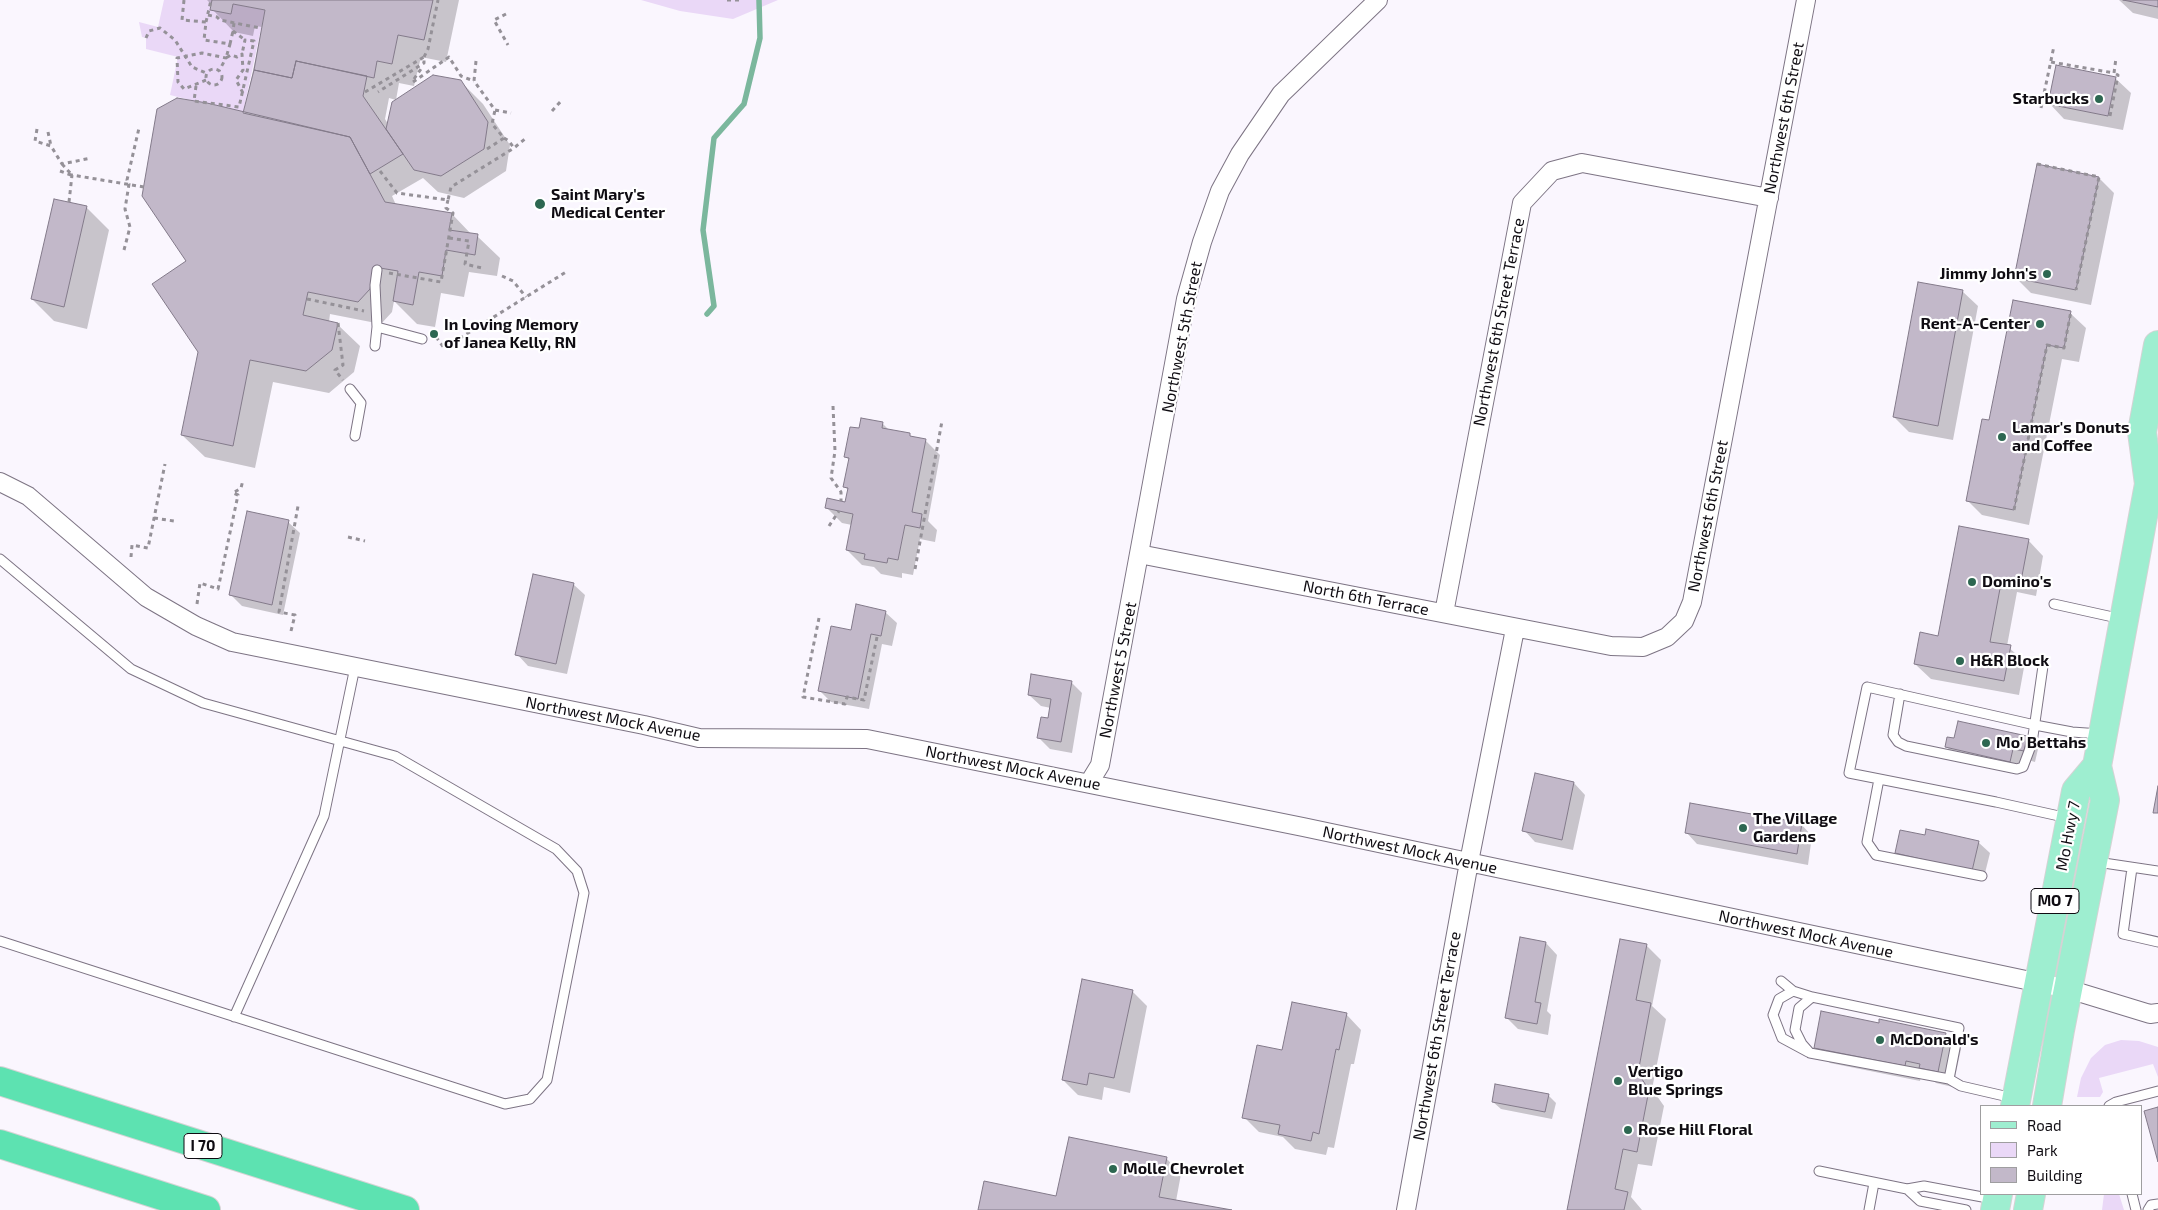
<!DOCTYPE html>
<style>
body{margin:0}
#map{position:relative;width:2158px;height:1210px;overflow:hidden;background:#faf6fe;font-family:"Exo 2",sans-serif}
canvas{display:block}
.legend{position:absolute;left:1980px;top:1105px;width:162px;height:90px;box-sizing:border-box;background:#fff;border:1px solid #9f9ea0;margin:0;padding:6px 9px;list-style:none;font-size:15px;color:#0f0c12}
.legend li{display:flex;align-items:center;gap:10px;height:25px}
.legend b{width:25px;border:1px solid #9f9ea0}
</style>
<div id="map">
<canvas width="2158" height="1210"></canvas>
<ul class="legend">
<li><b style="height:6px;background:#9eeed0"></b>Road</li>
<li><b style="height:14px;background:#ead8f7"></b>Park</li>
<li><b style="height:14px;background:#c2b8c9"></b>Building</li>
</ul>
</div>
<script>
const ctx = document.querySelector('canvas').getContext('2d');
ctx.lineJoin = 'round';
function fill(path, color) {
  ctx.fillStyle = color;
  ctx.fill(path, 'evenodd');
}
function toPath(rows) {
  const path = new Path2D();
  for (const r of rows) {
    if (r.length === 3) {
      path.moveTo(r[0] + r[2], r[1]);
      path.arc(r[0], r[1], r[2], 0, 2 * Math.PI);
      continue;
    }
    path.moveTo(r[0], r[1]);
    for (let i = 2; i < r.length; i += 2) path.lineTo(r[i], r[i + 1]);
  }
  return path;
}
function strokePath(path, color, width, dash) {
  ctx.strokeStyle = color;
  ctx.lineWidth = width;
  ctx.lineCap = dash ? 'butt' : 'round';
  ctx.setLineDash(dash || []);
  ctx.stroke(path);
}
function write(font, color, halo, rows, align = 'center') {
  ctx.font = font + ' "Exo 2",sans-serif';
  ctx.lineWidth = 4.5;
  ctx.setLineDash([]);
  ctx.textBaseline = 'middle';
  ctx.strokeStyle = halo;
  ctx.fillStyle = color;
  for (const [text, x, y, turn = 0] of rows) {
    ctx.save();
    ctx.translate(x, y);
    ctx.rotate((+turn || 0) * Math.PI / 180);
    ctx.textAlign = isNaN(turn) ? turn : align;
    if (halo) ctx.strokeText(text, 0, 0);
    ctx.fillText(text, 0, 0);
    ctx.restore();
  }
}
const green = toPath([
 [164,0,212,0,231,14,233,4,265,10,243,113,170,95,178,57,146,49,146,38,142,37,139,22,158,27],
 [641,0,778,0,733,19,680,11],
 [2121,1040,2139,1041,2158,1047,2158,1077,2153,1064,2099,1078,2103,1092,2100,1097,2077,1097,2081,1078,2091,1058,2105,1045],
 [2104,1194,2119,1194,2124,1210,2102,1210]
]);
const shadow = toPath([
 [207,0,459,0,446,62,421,57,414,86,399,83,396,100,389,98,385,119,388,124,460,81,483,104,510,145,506,171,464,198,438,192,423,178,392,196,396,205,452,214,472,235,477,236,500,258,497,276,469,272,464,297,441,293,435,327,417,324,394,301,392,312,381,324,330,314,329,322,337,324,360,346,354,372,329,393,273,382,255,468,205,457,182,435,199,351,188,261,244,114,262,27,255,26,253,36,234,32,212,9,212,5],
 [2119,0,2158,0,2158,19,2133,13],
 [2115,78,2131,93,2123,130,2064,119,2049,103],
 [2099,178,2114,193,2091,305,2031,293,2015,277],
 [86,207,109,230,87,329,54,321,32,299],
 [1962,291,1978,306,1953,440,1909,432,1894,417],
 [2070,313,2086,328,2079,362,2062,359,2029,525,1982,515,1967,500,1990,422],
 [882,423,889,430,925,440,940,455,928,521,937,530,935,542,920,539,913,575,902,573,902,578,881,574,874,567,862,565,847,550,852,525,842,523,827,508,846,503,849,491,845,487,850,461,846,457,860,430],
 [288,522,300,533,283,615,242,606,231,595],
 [2028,540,2043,556,2036,596,2017,592,2007,646,2025,662,2019,695,1931,679,1915,664],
 [573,584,585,595,567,674,528,666,517,654],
 [885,612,897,623,892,646,882,644,869,709,831,702,819,690],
 [1071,682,1082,693,1072,753,1050,749,1038,737,1049,720,1051,708,1041,706,1029,695],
 [2026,738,2038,749,2035,762,2024,759,2021,773,1957,758,1946,746],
 [1536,775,1574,783,1585,795,1573,850,1535,842,1524,830],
 [1801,824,1812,836,1808,865,1697,844,1686,832],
 [1926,837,1978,842,1990,853,1983,881,1908,864,1896,853],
 [1546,943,1557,955,1547,1011,1551,1015,1548,1035,1518,1029,1507,1018],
 [1646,945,1661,960,1652,1006,1666,1019,1652,1089,1664,1106,1652,1166,1638,1164,1631,1197,1642,1210,1569,1210],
 [1132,991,1147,1006,1130,1093,1104,1087,1102,1100,1078,1095,1063,1080],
 [1346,1014,1361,1030,1354,1064,1351,1064,1334,1148,1328,1147,1326,1155,1295,1149,1283,1137,1259,1132,1244,1117,1283,1052],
 [1880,1024,1945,1034,1961,1049,1953,1087,1936,1083,1930,1077,1921,1076,1920,1081,1830,1063,1815,1048],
 [1548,1095,1556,1103,1552,1119,1501,1109,1493,1102],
 [1166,1158,1181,1174,1176,1201,1222,1210,980,1210,1057,1198]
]);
const stream = toPath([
 [707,314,714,306,703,230,714,138,744,104,760,38,759,0]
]);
const building = toPath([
 [212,0,433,0,424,40,398,35,392,64,377,61,374,78,296,61,292,78,254,70,265,10,233,4,231,14,210,10,212,0],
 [2123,0,2158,0,2158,7,2123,0],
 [296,61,367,76,363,96,403,154,370,174,350,137,243,113,254,70,292,78,296,61],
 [2056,65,2116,77,2108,116,2048,104,2056,65],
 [433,75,461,80,488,122,484,149,441,176,414,170,386,129,392,102,433,75],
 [177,98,207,103,350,137,385,202,452,213,449,230,478,234,475,255,446,250,442,276,419,272,413,305,393,301,398,271,374,267,370,289,358,302,308,292,303,315,338,323,332,350,306,371,250,360,233,446,181,435,198,352,152,284,186,261,142,196,157,109,177,98],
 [2037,164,2099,177,2076,290,2014,278,2037,164],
 [54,199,87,206,64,307,31,299,54,199],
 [1918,282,1963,290,1938,426,1893,417,1918,282],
 [2013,300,2071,311,2064,348,2047,345,2014,510,1966,501,1982,419,1989,420,2013,300],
 [861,418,883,422,882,428,910,433,910,436,926,439,912,512,922,514,920,528,905,525,898,560,888,558,887,563,864,559,865,554,846,550,853,514,825,508,827,498,845,502,848,488,843,487,849,458,844,457,850,427,859,428,861,418],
 [247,511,289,520,272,605,229,595,247,511],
 [1959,526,2029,539,2021,581,2002,578,1990,642,2011,645,2004,681,1914,664,1920,632,1938,636,1959,526],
 [533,574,574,583,556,664,515,655,533,574],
 [856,604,886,611,881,636,871,634,858,699,818,691,831,626,851,630,856,604],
 [1031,674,1072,681,1061,742,1037,738,1041,717,1048,718,1051,699,1028,695,1031,674],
 [1958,721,2027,736,2024,751,2013,749,2010,762,1945,747,1947,737,1954,738,1958,721],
 [1535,773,1574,782,1562,840,1522,831,1535,773],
 [2158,786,2158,813,2153,813,2158,786],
 [1690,803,1802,823,1797,854,1685,833,1690,803],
 [1926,829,1979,841,1972,871,1895,853,1900,830,1925,835,1926,829],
 [1520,937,1546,942,1535,1002,1541,1003,1537,1024,1505,1018,1520,937],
 [1620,939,1647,944,1636,1000,1651,1003,1638,1073,1649,1090,1637,1152,1623,1149,1615,1189,1628,1192,1624,1210,1567,1210,1620,939],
 [1082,979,1133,990,1114,1078,1089,1073,1087,1085,1062,1080,1082,979],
 [1292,1002,1347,1013,1339,1050,1336,1049,1319,1134,1313,1132,1311,1141,1278,1134,1280,1125,1242,1118,1257,1045,1282,1050,1292,1002],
 [1821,1011,1879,1023,1879,1019,1946,1033,1938,1072,1919,1068,1920,1064,1906,1061,1905,1066,1814,1048,1821,1011],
 [1495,1084,1549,1094,1545,1112,1492,1102,1495,1084],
 [2158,1107,2158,1162,2144,1111,2158,1107],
 [1069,1137,1167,1157,1159,1197,1232,1210,978,1210,984,1181,1056,1196,1069,1137]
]);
const path = toPath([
 [184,0,182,20,206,22,204,40,230,44,226,58,231,55,237,57,242,54,243,70,236,80,243,93],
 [727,0,740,0],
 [506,14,494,20,508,45],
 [208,15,217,17,220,20,260,28],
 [206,22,211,0],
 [234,23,233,31,245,40],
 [146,38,149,31,160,28,175,40,192,67,206,73],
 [230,44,233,31],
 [424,57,428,49,438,0],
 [476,61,474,81,495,110,511,113],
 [2051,62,2114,73,2116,58],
 [214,77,8],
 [414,79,423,66],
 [206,80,184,89,178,82,177,58,202,53,226,58,219,71],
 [413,82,449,57,461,76,474,81],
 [196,86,194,101,239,107,254,41,245,40,242,54],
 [365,92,424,57,424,63,378,92],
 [2041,108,2054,46],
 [552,111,562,100],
 [2110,116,2118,75,2114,73],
 [37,129,35,141,51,146,62,164,91,158],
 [48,132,51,146],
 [504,138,509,141,514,148,526,138],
 [487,149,504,138,492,124,495,110],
 [62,164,72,175],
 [2037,164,2099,177,2076,290],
 [60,171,71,175],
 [380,171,397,193,448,200,451,187,514,148],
 [69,202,72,175,144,187],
 [449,238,469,241,465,264,482,268],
 [124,250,130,227,125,209,129,184,127,180,139,128],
 [389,273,441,282,453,213,446,208,448,200],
 [502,276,513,281,526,297],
 [307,299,364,311],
 [338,323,343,365,335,370,343,380],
 [436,337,444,348,566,272],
 [833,406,835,451,831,478,841,492,841,501],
 [2014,510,2047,345,2064,348,2071,311],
 [154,518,174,521],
 [829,526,839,511],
 [348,537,365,541],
 [131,557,132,545,148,548,165,464],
 [915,569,942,421],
 [197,604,200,583,218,589,238,495,233,493,241,488,243,480],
 [819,618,803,697,845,704,847,697,864,700,877,637],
 [291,631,295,615,279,612,298,506]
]);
const lane = toPath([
 [377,327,422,339],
 [375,346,377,327,375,285,377,270],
 [350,389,361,403,355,436],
 [0,559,131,669,203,703,395,756,556,849,577,871,584,893,547,1080,530,1099,505,1104,0,941],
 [2054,604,2122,619],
 [1900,694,1893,735,1898,742,1906,746,2017,769,2023,767,2032,743,2043,666],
 [1879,779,1867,842,1876,855,1982,876],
 [2068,818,1996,802,1849,773,1867,687,2035,725,2072,732,2101,734],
 [2097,862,2158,871],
 [2132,868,2123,934,2158,942],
 [1781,981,1793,991],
 [1812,997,1959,1028,1949,1079,1810,1053,1802,1044,1795,1030,1799,1008,1812,997],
 [234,1017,324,816,355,667],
 [1808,1052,1782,1038,1773,1015,1779,999,1793,991,1812,997],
 [1949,1079,1961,1086,2013,1098],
 [2109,1106,2116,1102,2158,1091],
 [1819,1171,1907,1189,1924,1186,1993,1199],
 [1907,1189,1920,1201,1966,1210],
 [2132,1194,2136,1210],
 [1869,1210,1874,1183],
 [2148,1210,2151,1205,2158,1204]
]);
const street = toPath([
 [0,482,28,496,146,597,196,626,232,642,644,725,699,738,867,739,1303,827,2040,983,2068,989,2150,1014,2158,1013],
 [1139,554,1611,646,1643,647,1667,637,1684,621,1692,602,1806,0],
 [1444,613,1522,203,1552,171,1582,163,1769,198],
 [1089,783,1100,765,1186,299,1202,242,1220,191,1240,154,1281,94,1378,0],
 [1406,1210,1469,862,1515,629]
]);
const primary = toPath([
 [2015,1106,2076,791,2097,766],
 [2047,1106,2060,1030,2105,800,2097,766,2149,484,2142,432,2158,345],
 [1995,1210,1998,1194],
 [2028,1210,2031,1194]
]);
const highway = toPath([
 [0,1081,405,1210],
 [0,1144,206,1210]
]);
const markers = [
 [2099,99,5,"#2d6751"],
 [540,204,6,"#2d6751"],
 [2047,274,5,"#2d6751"],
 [2040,324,5,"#2d6751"],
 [434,334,5,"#2d6751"],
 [2002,437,5,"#2d6751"],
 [1972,582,5,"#2d6751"],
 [1960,661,5,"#2d6751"],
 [1986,743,5,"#2d6751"],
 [1743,828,5,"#2d6751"],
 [1880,1040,5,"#2d6751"],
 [1618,1081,5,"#2d6751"],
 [1628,1130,5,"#2d6751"],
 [1113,1169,5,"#2d6751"]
];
const shields = [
 [2055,901,48],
 [203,1146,38]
];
const shieldNames = [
 ["MO 7",2055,901],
 ["I 70",203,1146]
];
const poiNames = [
 ["Starbucks",2089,99,"right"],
 ["Saint Mary's",551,195],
 ["Medical Center",551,213],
 ["Jimmy John's",2037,274,"right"],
 ["Rent-A-Center",2030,324,"right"],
 ["In Loving Memory",444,325],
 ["of Janea Kelly, RN",444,343],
 ["Lamar's Donuts",2012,428],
 ["and Coffee",2012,446],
 ["Domino's",1982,582],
 ["H&R Block",1970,661],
 ["Mo' Bettahs",1996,743],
 ["The Village",1753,819],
 ["Gardens",1753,837],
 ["McDonald's",1890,1040],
 ["Vertigo",1628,1072],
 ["Blue Springs",1628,1090],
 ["Rose Hill Floral",1638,1130],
 ["Molle Chevrolet",1123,1169]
];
const streetNames = [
 ["Northwest 6th Street",1784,118,-79],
 ["Northwest 6th Street Terrace",1499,322,-79],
 ["Northwest 5th Street",1182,337,-79],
 ["Northwest 6th Street",1708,516,-79],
 ["North 6th Terrace",1366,598,11],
 ["Northwest 5 Street",1118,670,-79],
 ["Northwest Mock Avenue",613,719,11],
 ["Northwest Mock Avenue",1013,768,11],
 ["Mo Hwy 7",2068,836,-79],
 ["Northwest Mock Avenue",1410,850,12],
 ["Northwest Mock Avenue",1806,934,12],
 ["Northwest 6th Street Terrace",1437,1036,-80]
];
fill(green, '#ead8f7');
fill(shadow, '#0003');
strokePath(stream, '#7bb79d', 5.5);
fill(building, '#c2b8c9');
strokePath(building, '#837a8a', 1);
strokePath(lane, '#7d7484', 11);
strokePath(street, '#7d7484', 20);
strokePath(primary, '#d4d3d4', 30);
strokePath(highway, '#d4d3d4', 30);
strokePath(path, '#959198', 3, [4, 4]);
strokePath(lane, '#fff', 9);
strokePath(street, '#fff', 18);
strokePath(primary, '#9eeed0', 28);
strokePath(highway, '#5de2b1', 28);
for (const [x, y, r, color] of markers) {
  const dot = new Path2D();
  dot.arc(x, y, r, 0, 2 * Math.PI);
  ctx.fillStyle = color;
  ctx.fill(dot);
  strokePath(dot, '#fff', 2);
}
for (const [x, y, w] of shields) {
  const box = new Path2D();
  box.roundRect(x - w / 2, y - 12.5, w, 25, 4);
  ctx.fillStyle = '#fff';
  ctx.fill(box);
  strokePath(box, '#0f0c12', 1);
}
write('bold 15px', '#0f0c12', null, shieldNames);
write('bold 16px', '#0f0c12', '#fff', poiNames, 'left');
write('16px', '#0f0c12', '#fff', streetNames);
</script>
